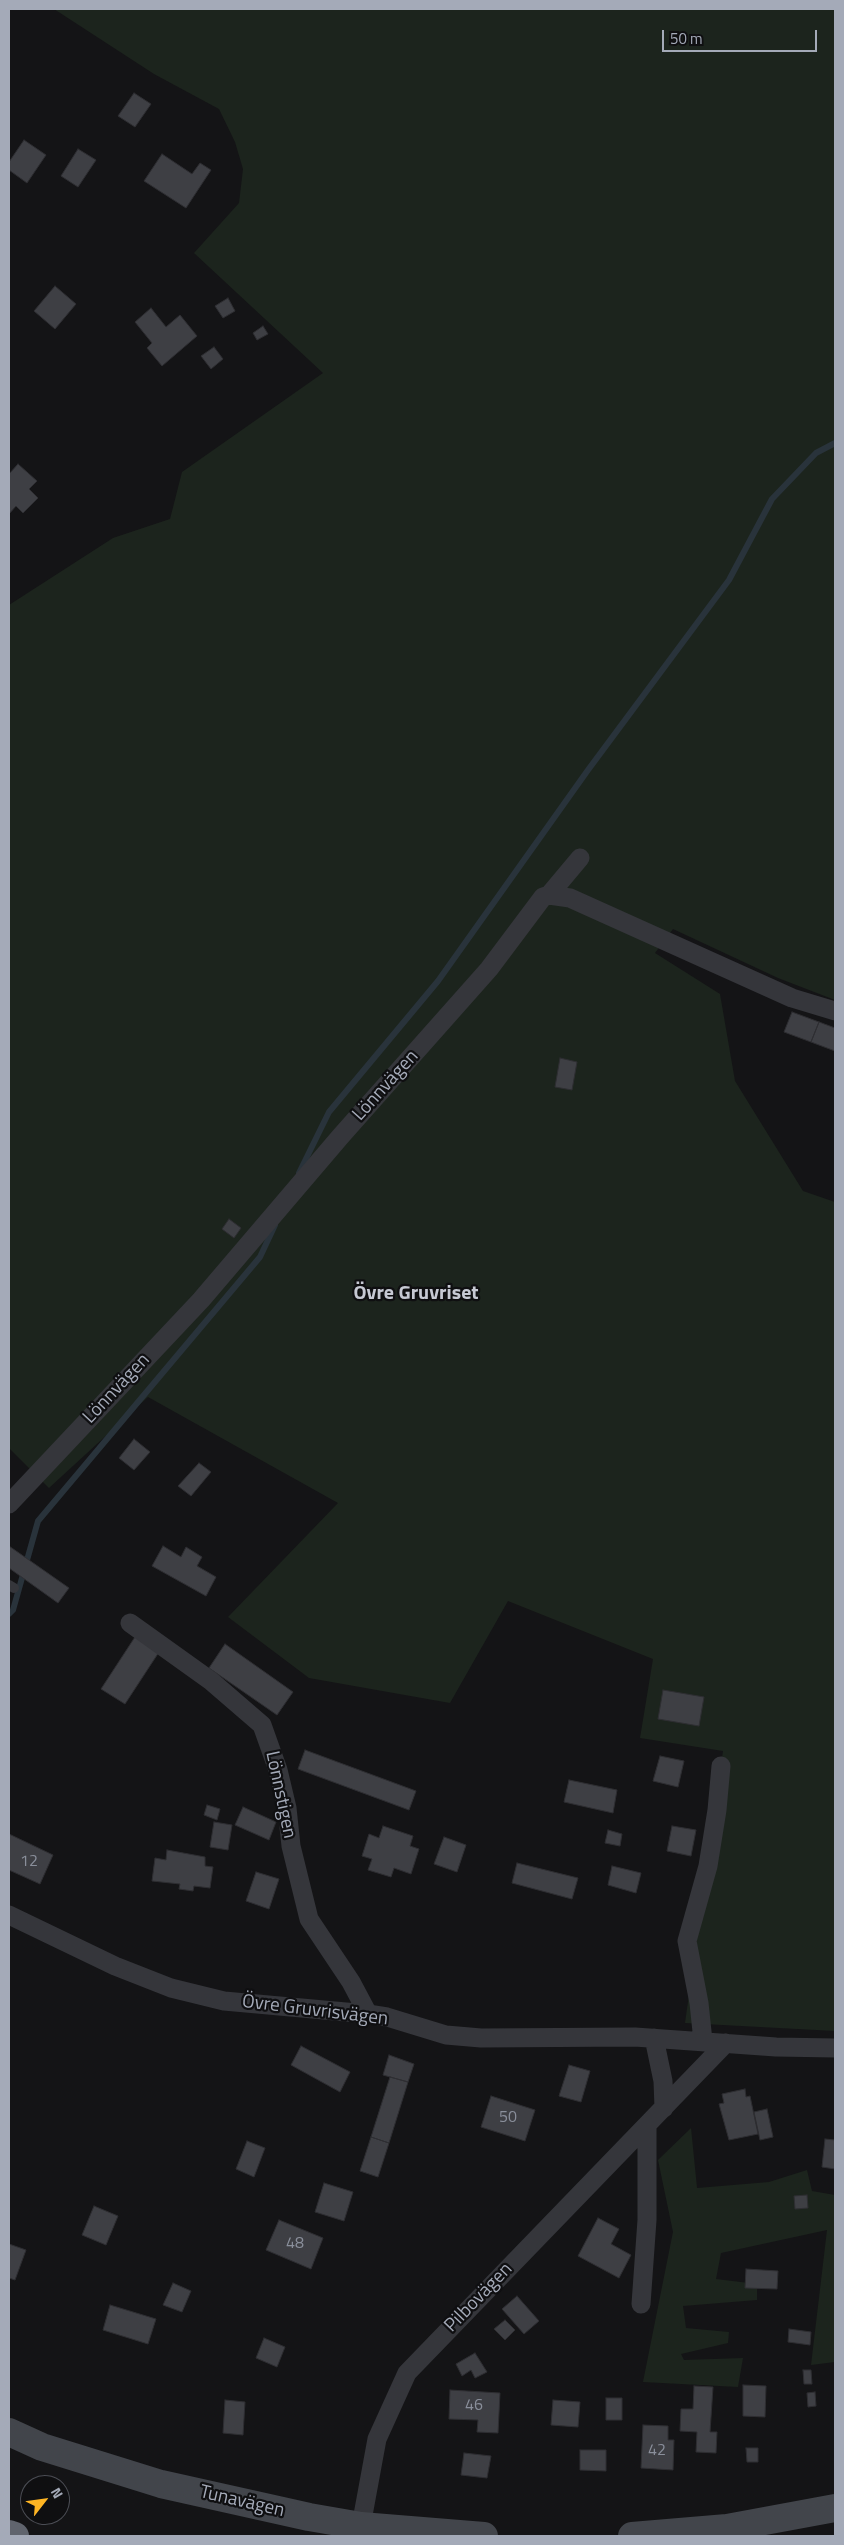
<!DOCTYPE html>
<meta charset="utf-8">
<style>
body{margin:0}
#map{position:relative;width:844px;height:2545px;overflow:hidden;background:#141416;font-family:"Titillium Web",sans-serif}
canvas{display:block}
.frame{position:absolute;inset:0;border:10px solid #a4aab8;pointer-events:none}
.north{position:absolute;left:20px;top:2475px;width:50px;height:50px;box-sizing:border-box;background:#0f0f11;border:1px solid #4b4d54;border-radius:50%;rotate:60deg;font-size:14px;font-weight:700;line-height:20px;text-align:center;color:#a4aab8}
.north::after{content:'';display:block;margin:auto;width:18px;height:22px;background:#ffb523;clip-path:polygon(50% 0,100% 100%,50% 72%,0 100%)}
.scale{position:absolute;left:662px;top:30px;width:155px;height:22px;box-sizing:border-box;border:2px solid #a4aab8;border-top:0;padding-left:6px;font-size:15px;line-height:18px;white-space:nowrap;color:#a4aab8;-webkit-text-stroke:4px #0f0f11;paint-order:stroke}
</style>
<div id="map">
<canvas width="844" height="2545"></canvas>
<div class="frame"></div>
<div class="north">N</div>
<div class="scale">50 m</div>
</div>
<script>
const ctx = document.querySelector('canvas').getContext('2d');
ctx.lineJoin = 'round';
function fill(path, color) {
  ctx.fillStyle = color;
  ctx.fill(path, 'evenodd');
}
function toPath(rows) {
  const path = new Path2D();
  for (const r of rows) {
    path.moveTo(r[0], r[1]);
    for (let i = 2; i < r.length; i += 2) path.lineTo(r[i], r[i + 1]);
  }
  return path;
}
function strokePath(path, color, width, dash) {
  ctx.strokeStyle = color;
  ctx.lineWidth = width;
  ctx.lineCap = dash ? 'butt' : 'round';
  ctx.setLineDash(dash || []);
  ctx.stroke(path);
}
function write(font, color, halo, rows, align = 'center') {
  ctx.font = font + ' "Titillium Web",sans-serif';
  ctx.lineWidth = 4.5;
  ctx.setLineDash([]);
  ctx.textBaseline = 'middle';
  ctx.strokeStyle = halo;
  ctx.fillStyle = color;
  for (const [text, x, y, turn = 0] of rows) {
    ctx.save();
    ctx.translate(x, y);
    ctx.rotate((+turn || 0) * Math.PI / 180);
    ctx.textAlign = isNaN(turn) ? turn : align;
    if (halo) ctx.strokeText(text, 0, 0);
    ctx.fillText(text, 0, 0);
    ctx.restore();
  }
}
const green = toPath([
 [54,9,834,9,835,12,835,1000,778,978,673,929,655,953,720,994,735,1081,803,1191,835,1202,835,2031,685,2023,723,1751,640,1738,653,1659,508,1601,450,1703,309,1678,228,1617,338,1503,148,1397,49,1488,9,1448,9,605,113,538,170,519,182,472,323,373,194,253,239,203,243,169,235,142,219,109,154,74],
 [691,2128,697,2188,769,2182,807,2170,812,2191,835,2195,835,2362,811,2365,827,2230,721,2253,716,2279,757,2284,757,2300,683,2306,686,2328,729,2332,728,2343,681,2354,684,2360,743,2358,738,2387,643,2382,673,2232,658,2160]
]);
const stream = toPath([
 [299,1173,329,1112,438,981,588,770,729,580,772,499,816,453,835,443],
 [9,1614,13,1610,38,1521,260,1257,275,1225]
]);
const building = toPath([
 [134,93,151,104,135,127,118,116,134,93],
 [24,140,46,155,27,183,9,170,9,162,24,140],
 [78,149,96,160,78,187,61,176,78,149],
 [162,154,192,174,200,163,211,170,186,208,144,181,162,154],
 [55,286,76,304,55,329,34,311,55,286],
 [228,298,235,311,223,318,215,306,228,298],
 [151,308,166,327,180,315,197,336,162,366,147,348,152,343,135,322,151,308],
 [263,326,268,334,257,340,253,333,263,326],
 [214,347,223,359,211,369,201,356,214,347],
 [18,464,37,481,29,489,38,498,23,513,16,506,9,514,9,474,18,464],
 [792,1012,819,1022,811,1042,784,1032,792,1012],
 [819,1022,835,1028,835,1051,811,1042,819,1022],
 [560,1058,577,1062,572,1090,555,1087,560,1058],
 [229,1219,241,1228,234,1238,222,1229,229,1219],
 [134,1439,150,1452,134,1470,119,1458,134,1439],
 [199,1463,211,1472,191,1496,178,1486,199,1463],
 [9,1546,69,1588,58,1603,9,1568,9,1546],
 [163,1546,181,1557,186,1547,202,1557,197,1566,216,1577,206,1596,152,1566,163,1546],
 [135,1637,159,1652,125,1704,101,1689,135,1637],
 [225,1644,293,1692,277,1715,209,1668,225,1644],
 [663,1690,704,1697,699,1726,658,1719,663,1690],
 [305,1750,416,1791,409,1810,298,1769,305,1750],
 [660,1756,684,1761,678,1787,653,1781,660,1756],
 [569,1780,617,1790,613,1813,564,1802,569,1780],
 [207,1805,220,1809,217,1820,204,1815,207,1805],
 [243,1807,276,1822,269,1840,235,1825,243,1807],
 [214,1822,232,1825,228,1850,210,1847,214,1822],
 [383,1826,413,1836,410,1846,419,1849,411,1874,394,1868,391,1877,368,1870,372,1859,362,1856,369,1834,379,1838,383,1826],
 [672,1826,696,1830,691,1856,667,1851,672,1826],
 [608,1830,622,1834,620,1846,605,1843,608,1830],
 [9,1834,53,1855,40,1884,9,1870,9,1834],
 [444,1837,466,1845,457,1872,434,1864,444,1837],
 [167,1850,205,1857,205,1866,213,1867,210,1888,194,1886,193,1891,179,1889,180,1884,152,1881,155,1858,166,1860,167,1850],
 [517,1863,578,1878,572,1899,512,1883,517,1863],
 [612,1866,641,1873,636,1893,608,1885,612,1866],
 [256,1872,279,1879,269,1909,246,1901,256,1872],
 [301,2046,350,2072,340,2092,291,2065,301,2046],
 [389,2055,414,2064,408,2082,383,2075,389,2055],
 [569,2065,590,2071,581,2102,559,2096,569,2065],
 [390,2077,408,2082,389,2143,371,2137,390,2077],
 [745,2089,746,2097,750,2096,758,2134,729,2140,719,2104,724,2103,722,2094,745,2089],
 [491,2096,535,2110,525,2141,481,2127,491,2096],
 [767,2109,773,2137,760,2140,754,2112,767,2109],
 [371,2137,389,2143,378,2177,360,2171,371,2137],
 [825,2139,835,2140,835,2169,822,2167,825,2139],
 [247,2141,265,2148,254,2177,236,2169,247,2141],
 [324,2183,353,2192,344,2221,315,2212,324,2183],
 [807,2195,808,2208,795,2209,794,2196,807,2195],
 [94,2206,118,2216,106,2245,82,2235,94,2206],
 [598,2218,619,2229,611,2244,631,2255,619,2278,578,2256,598,2218],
 [279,2220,323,2238,311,2269,266,2250,279,2220],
 [9,2244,26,2250,15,2280,9,2278,9,2244],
 [746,2269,778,2271,777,2289,745,2288,746,2269],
 [173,2283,191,2291,182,2312,163,2305,173,2283],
 [517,2296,539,2321,524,2334,502,2309,517,2296],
 [110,2305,156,2319,148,2344,103,2330,110,2305],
 [505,2320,515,2330,505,2340,494,2329,505,2320],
 [789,2329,811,2332,810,2345,788,2342,789,2329],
 [264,2338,285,2347,277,2367,256,2358,264,2338],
 [475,2353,487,2372,475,2378,471,2370,462,2376,456,2364,475,2353],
 [803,2370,811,2370,812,2384,804,2384,803,2370],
 [743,2385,766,2386,765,2417,743,2416,743,2385],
 [694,2386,713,2387,710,2432,717,2432,716,2453,696,2452,697,2432,680,2431,681,2409,693,2409,694,2386],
 [450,2390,500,2393,498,2433,477,2432,478,2420,449,2419,450,2390],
 [815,2392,816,2406,808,2407,807,2393,815,2392],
 [606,2398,622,2398,622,2420,606,2420,606,2398],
 [225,2400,245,2402,243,2435,223,2433,225,2400],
 [553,2400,580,2402,578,2427,551,2425,553,2400],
 [643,2425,668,2426,668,2440,674,2440,673,2470,641,2468,643,2425],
 [746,2448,758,2448,758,2462,747,2462,746,2448],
 [580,2450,606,2450,606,2471,580,2470,580,2450],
 [464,2453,491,2456,487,2478,461,2475,464,2453]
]);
const lane = toPath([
 [9,1585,14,1588]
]);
const street = toPath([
 [549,895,580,858],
 [9,1504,201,1300,340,1137,489,969,543,897,549,895,570,898,792,998,835,1011],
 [130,1623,211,1681,262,1725,278,1770,287,1808,291,1846,309,1919,351,1982,368,2014],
 [9,1915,115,1966,171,1988,224,2001,368,2014,387,2017,446,2035,481,2038,635,2037,776,2047,835,2048],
 [654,2038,663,2081,664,2108],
 [703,2041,699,2003,687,1941,708,1866,717,1810,721,1766],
 [641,2304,647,2220,647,2126],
 [361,2526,377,2439,407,2373,726,2043]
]);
const secondary = toPath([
 [9,2432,42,2447,161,2484,309,2517,361,2526,484,2536],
 [632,2536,727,2528,835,2508]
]);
const highway = toPath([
 [9,2534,15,2536]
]);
const numberNames = [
 ["12",29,1862],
 ["50",508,2118],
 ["48",295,2244],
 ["46",474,2406],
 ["42",657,2451]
];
const streetNames = [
 ["Lönnvägen",386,1086,-48],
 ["Lönnvägen",117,1389,-47],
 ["Lönnstigen",280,1795,78],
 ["Övre Gruvrisvägen",315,2011,7],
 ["Pilbovägen",479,2298,-46],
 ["Tunavägen",242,2502,13]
];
const neighbourhoodNames = [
 ["Övre Gruvriset",416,1294]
];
fill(green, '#1c241d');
strokePath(stream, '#29333b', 6);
fill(building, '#3e3f44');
strokePath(building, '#2e2e32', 1);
strokePath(lane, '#35363b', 10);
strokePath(street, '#35363b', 19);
strokePath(secondary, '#42454b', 28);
strokePath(highway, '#60646d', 28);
write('16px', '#8a8f9b', null, numberNames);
write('19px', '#a4aab8', '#0f0f11', streetNames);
write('bold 20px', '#c6c9d3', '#0f0f11', neighbourhoodNames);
</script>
